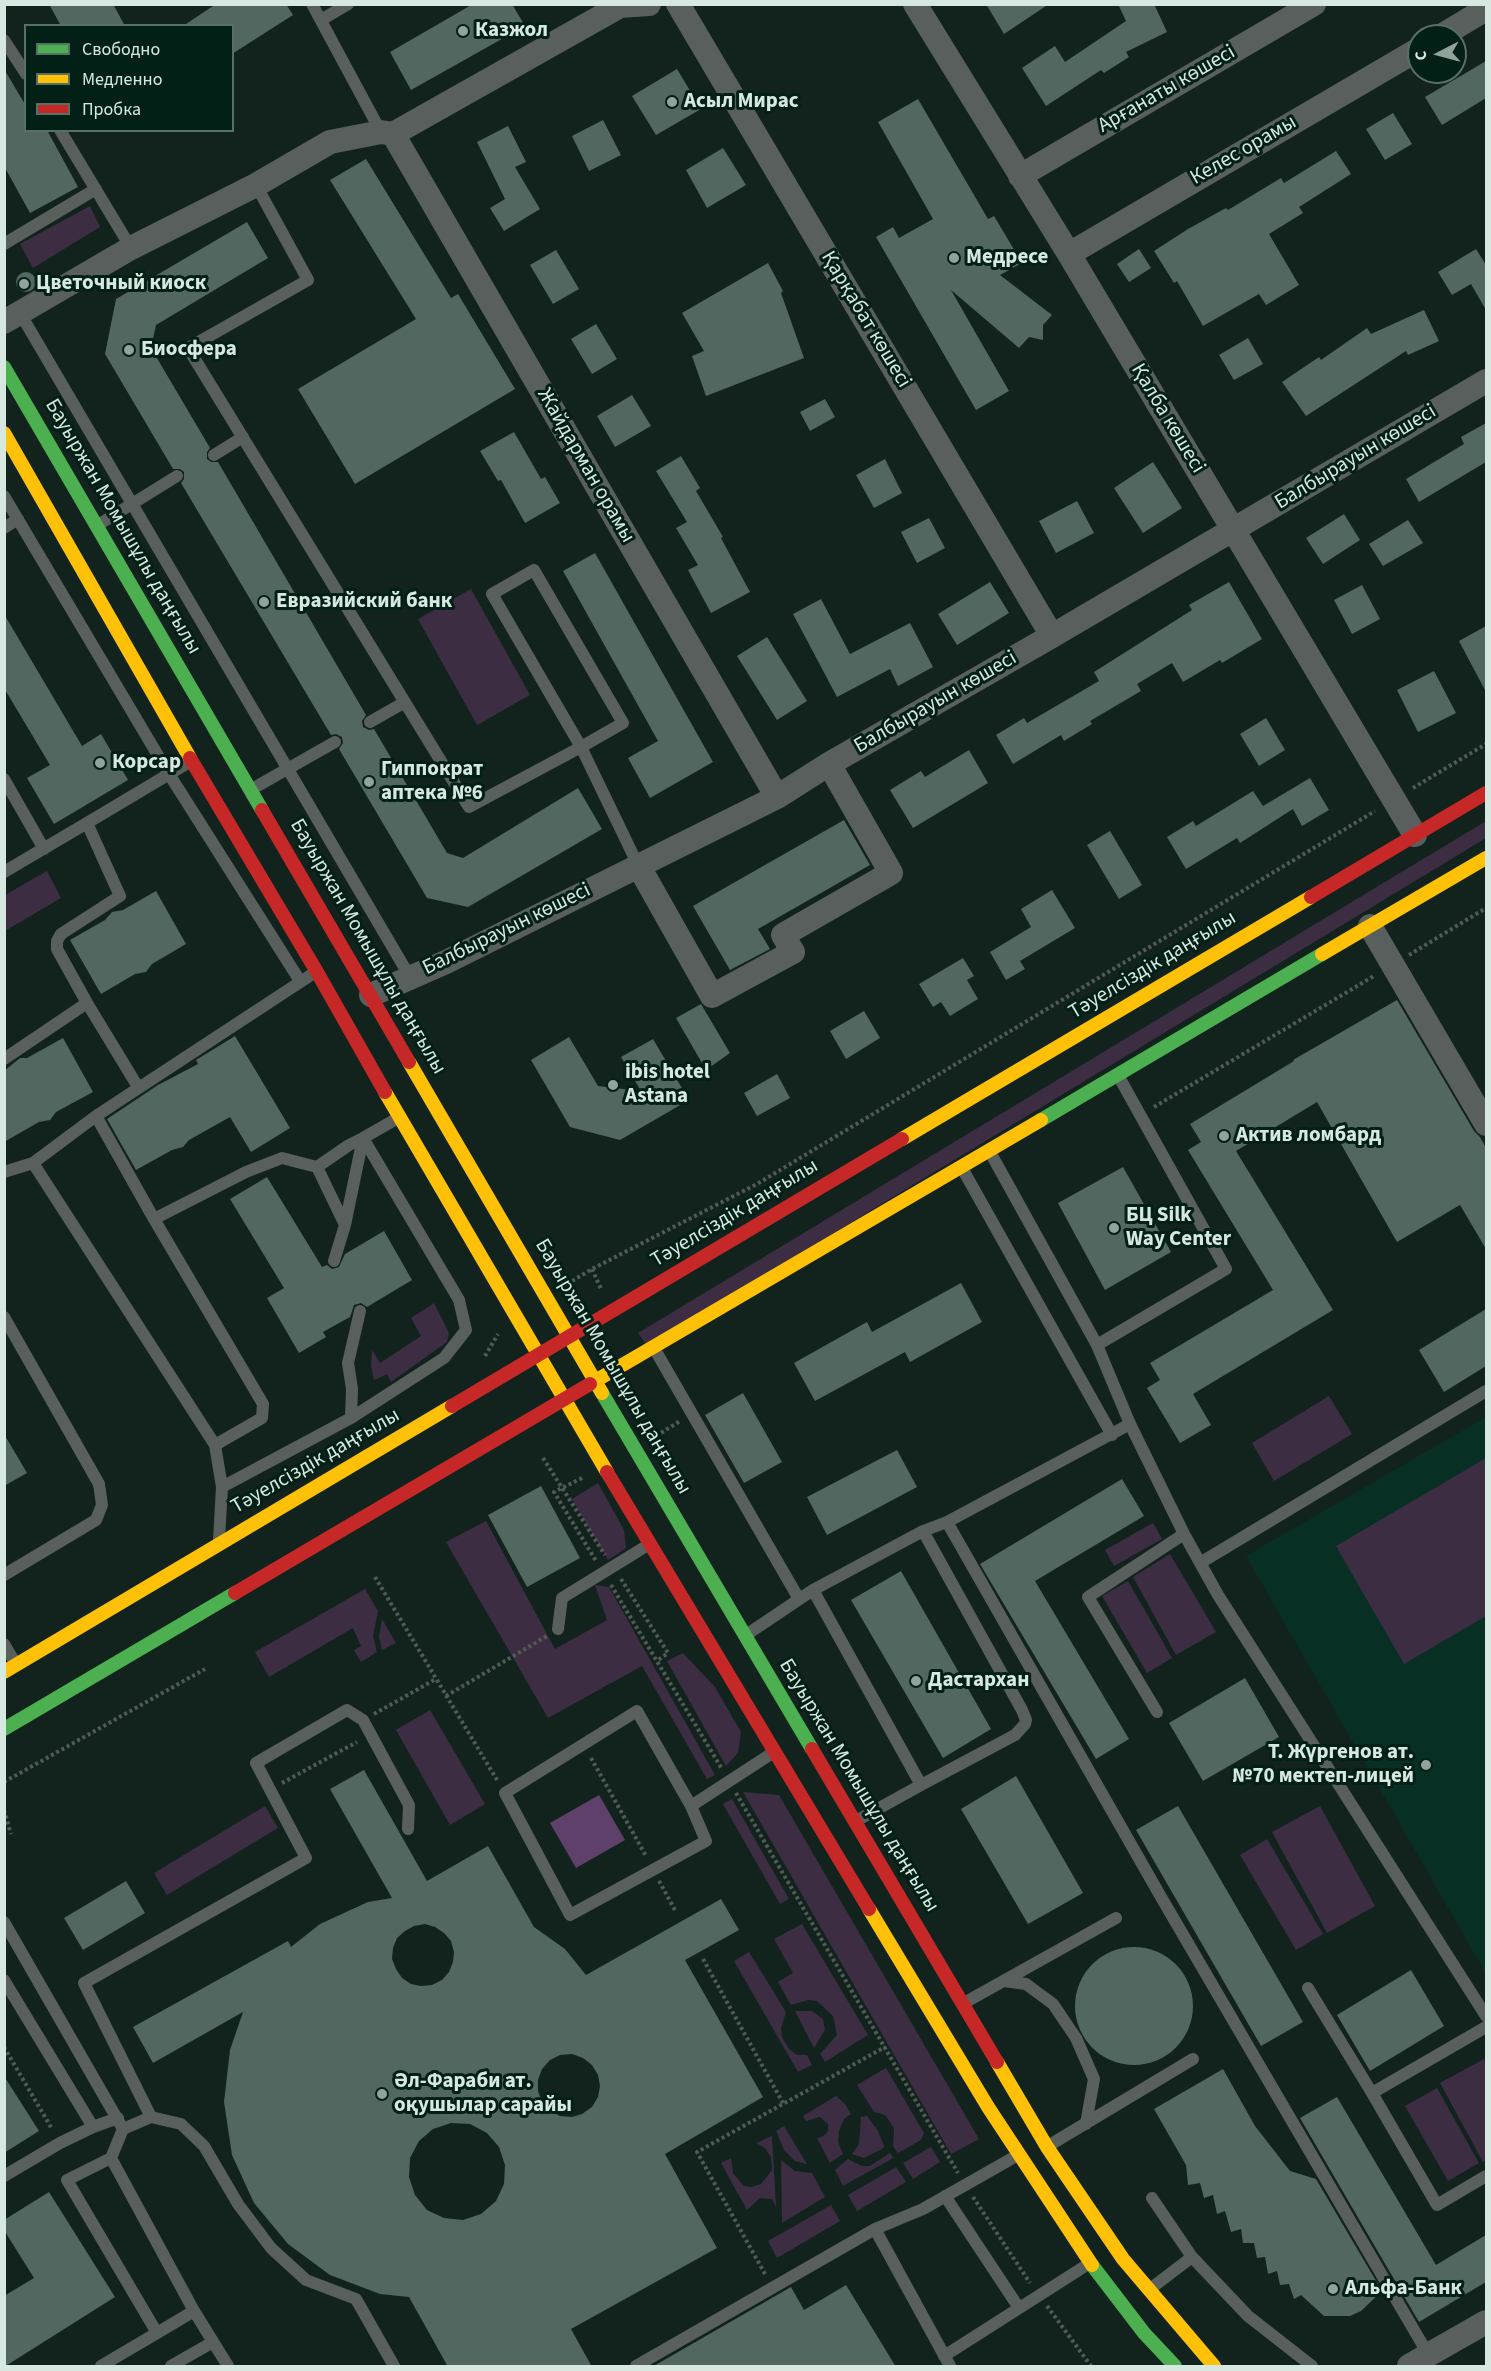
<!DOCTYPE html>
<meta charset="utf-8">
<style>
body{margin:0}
#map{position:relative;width:1491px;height:2371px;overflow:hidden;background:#12231d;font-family:"Source Sans 3",sans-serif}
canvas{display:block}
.frame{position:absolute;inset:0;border:6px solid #d7e8e0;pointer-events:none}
.legend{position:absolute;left:24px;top:24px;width:210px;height:108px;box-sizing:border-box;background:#022016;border:2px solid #577067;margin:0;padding:8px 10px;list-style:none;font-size:18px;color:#d7e8e0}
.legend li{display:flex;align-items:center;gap:12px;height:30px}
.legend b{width:30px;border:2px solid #577067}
.north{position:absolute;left:1407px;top:24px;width:60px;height:60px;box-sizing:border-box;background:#022016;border:2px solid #577067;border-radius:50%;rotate:264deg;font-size:16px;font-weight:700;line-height:24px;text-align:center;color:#d7e8e0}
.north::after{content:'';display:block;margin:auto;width:21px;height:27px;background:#92a39c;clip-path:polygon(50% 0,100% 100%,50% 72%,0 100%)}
</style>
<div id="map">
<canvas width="1491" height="2371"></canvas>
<div class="frame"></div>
<ul class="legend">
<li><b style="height:8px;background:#4caf50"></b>Свободно</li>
<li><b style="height:8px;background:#ffc107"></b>Медленно</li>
<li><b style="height:8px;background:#c62828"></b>Пробка</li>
</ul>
<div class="north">С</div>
</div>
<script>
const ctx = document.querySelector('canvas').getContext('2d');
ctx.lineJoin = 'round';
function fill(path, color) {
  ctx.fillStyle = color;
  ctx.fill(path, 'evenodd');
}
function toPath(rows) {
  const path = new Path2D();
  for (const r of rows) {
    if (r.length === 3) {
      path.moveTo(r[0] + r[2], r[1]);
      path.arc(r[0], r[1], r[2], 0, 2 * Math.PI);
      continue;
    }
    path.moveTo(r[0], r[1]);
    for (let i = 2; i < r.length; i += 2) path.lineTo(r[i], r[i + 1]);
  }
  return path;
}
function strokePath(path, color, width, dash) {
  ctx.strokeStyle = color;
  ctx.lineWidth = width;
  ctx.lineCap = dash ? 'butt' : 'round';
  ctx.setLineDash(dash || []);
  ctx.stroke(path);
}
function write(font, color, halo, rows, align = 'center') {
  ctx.font = font + ' "Source Sans 3",sans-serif';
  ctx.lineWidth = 6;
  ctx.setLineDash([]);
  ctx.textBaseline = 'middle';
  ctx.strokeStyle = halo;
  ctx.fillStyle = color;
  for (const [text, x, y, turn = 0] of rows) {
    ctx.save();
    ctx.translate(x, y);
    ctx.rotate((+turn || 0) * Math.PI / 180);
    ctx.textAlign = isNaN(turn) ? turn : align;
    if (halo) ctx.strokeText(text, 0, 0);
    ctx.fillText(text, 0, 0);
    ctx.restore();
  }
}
const built = toPath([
 [1486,1417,1486,1974,1246,1556]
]);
const green = toPath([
 [90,206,100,227,33,268,20,244],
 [471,589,530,695,477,725,418,619],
 [1486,821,1486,838,647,1346,638,1333],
 [47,871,61,898,5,931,5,895],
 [434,1303,449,1333,447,1342,391,1382,387,1374,374,1380,371,1366,372,1350,380,1363,421,1336,411,1318],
 [1329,1396,1352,1434,1274,1481,1252,1443],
 [1486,1458,1486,1616,1404,1664,1336,1546],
 [598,1483,624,1530,626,1548,608,1560,572,1499],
 [486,1521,555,1649,607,1620,595,1585,609,1587,715,1775,707,1779,642,1666,548,1718,446,1542],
 [1153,1523,1162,1539,1114,1566,1105,1550],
 [1170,1554,1216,1632,1176,1655,1133,1577],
 [1128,1581,1172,1658,1147,1673,1102,1596],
 [365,1589,378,1611,373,1636,377,1652,361,1662,354,1650,361,1646,353,1628,269,1677,255,1652],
 [382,1619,396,1643,382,1650,379,1637],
 [683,1653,715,1687,741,1732,738,1753,726,1766,667,1661],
 [430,1710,485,1804,450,1825,396,1730],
 [743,1792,779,1795,979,2139,951,2154],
 [732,1799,789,1899,780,1904,723,1804],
 [265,1806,278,1828,167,1895,154,1873],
 [1320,1806,1375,1906,1327,1933,1272,1832],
 [1267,1839,1323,1934,1296,1950,1240,1855],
 [802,1924,868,2035,825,2062,820,2054,837,2035,833,2016,817,2001,808,2000,791,2005,778,1982,793,1973,774,1939],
 [749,1952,786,2012,781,2028,782,2037,789,2049,797,2055,807,2055,812,2065,798,2072,734,1961],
 [795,2011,812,2011,823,2019,825,2030,814,2048],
 [1484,2059,1486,2064,1486,2160,1483,2162,1440,2083],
 [886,2068,924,2133,921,2140,898,2153,893,2146,894,2129,890,2122,885,2115,874,2112,857,2085],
 [1437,2088,1479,2163,1448,2181,1405,2106],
 [836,2096,845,2104,851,2114,844,2119,839,2131,838,2142,843,2154,830,2163,817,2138,824,2136,828,2131,828,2124,820,2117,806,2121,803,2116],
 [867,2116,878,2131,884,2146,882,2149,864,2158,852,2154,859,2144,861,2117],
 [784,2126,807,2164,795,2161,784,2150,776,2131],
 [772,2136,776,2207,772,2199,760,2198,747,2210,721,2163,731,2158,733,2173,744,2186,751,2187,761,2184,772,2170,771,2157,765,2148,756,2143],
 [931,2147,940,2162,913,2179,903,2163],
 [890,2153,893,2158,843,2186,835,2170,848,2159,862,2166,870,2166],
 [781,2160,795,2171,812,2173,825,2197,782,2223],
 [896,2167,906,2182,857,2211,848,2195],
 [831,2205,840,2221,777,2258,768,2241]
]);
const water = toPath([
 [599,1795,625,1840,576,1868,550,1823]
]);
const building = toPath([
 [49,4,113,4,125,26,61,26],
 [216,4,286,4,293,15,232,54,232,26,183,26],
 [473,4,512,4,525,26,411,90,390,52],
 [986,4,1049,4,1004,34],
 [1118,4,1154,4,1167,32,1126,52,1129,57,1104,73,1101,70,1046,106,1022,68,1055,46,1065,62,1126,21],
 [1486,61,1486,98,1442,125,1425,97],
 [4,69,26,106,26,130,47,130,78,187,30,213,4,166],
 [677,69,701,109,656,135,632,96],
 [918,99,988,219,994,216,1022,263,1000,275,1052,315,1043,325,1043,340,1029,337,1019,348,951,290,1009,391,976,410,876,237,893,227,899,238,933,219,878,122],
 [1393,113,1412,144,1385,160,1366,129],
 [603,120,621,155,589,171,572,136],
 [508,126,526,162,515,167,540,209,504,231,490,208,505,199,477,142],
 [723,148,746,185,707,208,686,170],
 [1336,151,1351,174,1299,207,1303,213,1269,234,1299,285,1266,305,1259,294,1203,326,1177,281,1174,283,1154,251,1188,229,1226,208,1228,210,1281,178,1284,183],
 [366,159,451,298,458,294,515,389,355,484,298,389,416,319,330,180],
 [247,222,268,258,156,325,151,348,210,448,207,452,207,459,211,462,218,462,366,715,362,721,363,727,369,730,374,729,447,853,463,858,578,788,602,829,468,907,427,898,339,749,343,743,342,737,336,734,331,735,181,483,184,479,184,472,180,469,173,469,105,354,116,299],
 [1139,249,1151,268,1129,282,1117,264],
 [1476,249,1486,265,1486,310,1471,284,1452,295,1438,272],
 [556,250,579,289,553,304,530,265],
 [768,263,783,291,781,293,804,358,706,396,692,356,704,351,682,313],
 [26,282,10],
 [1424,310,1439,341,1408,355,1406,351,1306,416,1282,382,1319,357,1321,360,1367,328,1371,334],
 [596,324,617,359,592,374,571,339],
 [1248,338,1263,364,1234,380,1219,355],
 [632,395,651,426,615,447,597,416],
 [825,399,835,417,810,431,800,412],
 [1486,423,1486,462,1419,502,1406,479,1464,444,1461,437],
 [514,432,541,479,545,477,560,503,525,523,501,480,498,481,480,451],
 [681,456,700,488,696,491,723,537,721,538,750,592,711,613,688,570,698,565,676,528,687,522,656,471],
 [885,459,902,493,874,508,856,475],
 [1153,462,1182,508,1143,533,1114,488],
 [1077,501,1094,533,1056,553,1039,521],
 [1344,514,1360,540,1323,564,1306,538],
 [929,518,945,548,917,563,901,532],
 [1408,520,1423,543,1383,566,1369,544],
 [595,553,713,762,650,798,628,758,658,741,563,571],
 [990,582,1009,613,957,645,938,614],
 [1229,582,1262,639,1222,663,1220,660,1183,682,1172,663,1137,684,1141,691,1090,721,1092,724,1064,741,1061,735,1013,764,996,735,1024,718,1027,723,1099,681,1094,672,1192,610,1189,605],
 [1362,585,1380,619,1352,634,1334,600],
 [821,599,850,654,910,623,933,667,898,686,890,669,837,697,793,614],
 [4,614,82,746,101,734,128,780,54,824,27,778,50,765,4,688],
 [1486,626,1486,692,1459,641],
 [767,637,807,701,777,720,737,656],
 [1434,671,1456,713,1418,732,1397,690],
 [1266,718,1285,750,1259,766,1240,734],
 [969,750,988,783,913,828,890,790,921,771,925,777],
 [1310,778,1329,810,1302,826,1293,809,1240,843,1237,838,1186,869,1167,837,1193,821,1196,826,1253,791,1263,806],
 [844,820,870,865,758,929,770,949,730,970,693,906],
 [1110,831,1142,885,1119,899,1087,845],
 [1052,890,1075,928,1020,961,1025,969,1006,980,990,952,1031,927,1021,909],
 [156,891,186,944,152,964,146,972,135,974,101,994,70,940,105,920,112,912,123,910],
 [963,958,974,976,967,980,978,999,950,1016,941,1002,933,1007,919,984],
 [1397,1000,1474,1131,1480,1137,1486,1148,1486,1249,1460,1205,1397,1242,1317,1102,1236,1151,1333,1310,1193,1394,1211,1425,1180,1443,1147,1388,1160,1380,1150,1363,1273,1290,1188,1150,1201,1142,1190,1124,1294,1061,1293,1060],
 [701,1004,730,1053,706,1070,676,1018],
 [864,1011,880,1038,846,1059,830,1031],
 [235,1036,290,1128,251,1152,230,1117,189,1140,183,1147,172,1150,136,1170,107,1119,158,1085,198,1064,196,1060],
 [569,1037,598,1086,641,1091,621,1057,653,1039,689,1100,620,1140,570,1127,531,1060],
 [63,1038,93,1092,56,1112,50,1120,39,1122,4,1142,4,1071,20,1058,27,1058],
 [777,1074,790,1098,757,1116,744,1093],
 [1123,1167,1171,1252,1105,1290,1058,1203],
 [267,1177,322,1267,327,1265,332,1269,339,1267,345,1254,384,1231,412,1280,367,1307,361,1303,354,1305,350,1317,323,1332,326,1337,299,1353,267,1298,284,1288,230,1199],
 [961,1283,982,1322,910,1362,905,1352,815,1401,794,1363,867,1322,872,1332],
 [1486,1309,1486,1366,1444,1392,1419,1350],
 [743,1393,782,1462,744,1483,705,1415],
 [4,1434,27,1473,4,1486],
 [897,1450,917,1487,827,1535,807,1497],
 [1122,1479,1144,1516,1035,1581,1129,1739,1096,1759,980,1564],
 [541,1486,580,1558,527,1587,488,1515],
 [901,1571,991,1729,943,1758,851,1600],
 [1245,1678,1279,1737,1203,1781,1169,1723],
 [364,1770,427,1881,488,1846,534,1927,565,1949,586,1975,721,1899,739,1930,685,1960,763,2097,665,2154,717,2248,571,2329,592,2367,448,2367,409,2297,380,2294,330,2275,288,2244,254,2203,232,2155,224,2102,230,2050,243,2012,153,2063,133,2027,288,1941,291,1947,320,1924,368,1902,392,1898,330,1789],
 [425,1924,435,1927,444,1933,451,1941,454,1952,453,1962,449,1972,442,1980,432,1985,421,1986,411,1984,402,1978,396,1969,392,1959,393,1948,397,1938,405,1931,414,1926],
 [572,2054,583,2058,592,2065,598,2075,600,2086,598,2097,592,2107,582,2114,572,2117,560,2116,550,2111,542,2102,538,2091,538,2080,542,2069,550,2060,560,2055],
 [451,2123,470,2124,487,2133,499,2147,505,2165,504,2184,496,2201,481,2214,463,2220,444,2218,427,2210,415,2195,409,2177,410,2158,419,2141,433,2129],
 [1016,1776,1083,1893,1028,1924,961,1809],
 [1178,1806,1303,2022,1261,2046,1136,1830],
 [126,1881,145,1913,83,1950,64,1918],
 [1134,2006,59],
 [1411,1970,1444,2026,1370,2071,1337,2015],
 [1223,2069,1255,2126,1290,2171,1316,2179,1382,2291,1361,2311,1350,2316,1324,2316,1301,2295,1294,2299,1289,2284,1280,2285,1277,2271,1268,2274,1265,2257,1257,2258,1254,2243,1243,2243,1241,2229,1231,2232,1225,2211,1217,2214,1213,2195,1204,2198,1200,2183,1188,2185,1186,2165,1154,2109],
 [4,2076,39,2131,4,2153],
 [1337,2097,1436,2265,1486,2235,1486,2282,1419,2322,1300,2118],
 [49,2192,115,2297,4,2367,4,2296,34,2278,4,2230,4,2220],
 [846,2285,896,2367,652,2367,791,2287,804,2310]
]);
const path = toPath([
 [1413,788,1486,744],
 [1409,955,1486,908],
 [1154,1107,1374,976],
 [592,1269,601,1289],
 [567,1284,592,1269,757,1184,1375,811],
 [485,1356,498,1334],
 [656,1436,680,1421],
 [543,1458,605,1555],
 [582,1478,554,1492,596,1561],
 [375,1577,497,1780],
 [621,1579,668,1653,657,1661],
 [611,1585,722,1769],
 [446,1696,547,1636],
 [374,1714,436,1679],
 [591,1758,646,1856],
 [4,1782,205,1669],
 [282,1783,357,1742],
 [736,1793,958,2173],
 [4,1810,11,1834],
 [659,1881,676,1912],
 [703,1959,783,2103],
 [4,2047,52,2129],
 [973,2197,1030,2283],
 [765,2274,697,2152,885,2047],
 [1047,2306,1091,2366]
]);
const lane = toPath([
 [312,4,381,132],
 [321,20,348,4],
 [4,40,26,74],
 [60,130,131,248],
 [256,185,308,280,188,348,469,807,581,747,638,865],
 [4,244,96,189],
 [20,313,410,977],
 [214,455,243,437],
 [4,496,169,774,300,981],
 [98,525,177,476],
 [4,528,18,519],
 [534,570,623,723,581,747,492,594,534,570],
 [370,722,405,702],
 [4,779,44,849],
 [252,789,335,742],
 [4,872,87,823],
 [4,1059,87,1003],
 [138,1087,87,1003,57,949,57,941,61,934,120,896,87,823,191,761],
 [96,1116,154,1219],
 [990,1152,1097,1345,1130,1424,1184,1534,1218,1595,1486,2016],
 [962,1168,1112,1435],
 [4,1172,33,1163],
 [345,1225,317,1167,349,1145,363,1138,459,1300,466,1330,444,1358,351,1418],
 [334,1261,345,1225,363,1138,398,1118],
 [4,1317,99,1484,102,1505,96,1520,4,1575],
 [1097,1345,1226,1269,1119,1077],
 [654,1348,799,1599],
 [1130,1424,947,1522,1161,1897,1428,2354],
 [215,1445,262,1418,263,1404,154,1219,246,1172,282,1158,317,1167],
 [222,1487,215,1445,33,1163,96,1116,314,973],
 [923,1531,947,1522],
 [219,1540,222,1487,351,1418,352,1389,348,1363,360,1311],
 [1200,1563,1486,1391],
 [813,1590,923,1531,1022,1710,1026,1720,1025,1724,1015,1735,921,1785],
 [558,1629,562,1598,648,1545],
 [746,1635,813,1590,921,1785,856,1821],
 [4,1644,16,1664],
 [1157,1712,1088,1597,1184,1534],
 [691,1806,706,1841,570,1915,505,1793,637,1711,691,1806,774,1752],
 [4,1922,123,2129],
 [4,1980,93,2127],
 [1004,1981,1026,1984,1053,2004,1076,2038,1094,2079,1086,2124],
 [1308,1988,1372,2093],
 [964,2003,1116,1918],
 [1486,2027,1372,2093,1437,2205,1486,2176],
 [151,2117,84,1983,306,1858,256,1763,347,1710,363,1720,409,1805,408,1829],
 [1048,2146,1193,2059],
 [111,2158,194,2311,157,2333,67,2180,111,2158,123,2129,151,2117,181,2124,204,2146,238,2204,271,2248,306,2280,356,2299,394,2366],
 [4,2176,60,2143,93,2127,118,2118],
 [945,2196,1019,2308],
 [1152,2198,1192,2257,1248,2316,1312,2366],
 [875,2229,950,2366],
 [1150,2289,1192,2257],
 [194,2311,228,2366],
 [944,2356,1090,2263],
 [101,2366,157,2333],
 [171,2366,213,2342],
 [636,2366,875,2229,923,2209,1018,2155]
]);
const street = toPath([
 [678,4,1052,636],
 [915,4,1069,254,1415,835],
 [1441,36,1486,9],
 [393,134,777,797],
 [393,134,620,6,649,4],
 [1020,176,1314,4],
 [1069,254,1419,49],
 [4,322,131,248,256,185,330,142,381,132,393,134],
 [638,865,712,996,793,952,783,935,891,873,829,764],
 [1370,926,1486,1124],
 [371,995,446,962,777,797,829,764,1052,636,1486,381],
 [1409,2366,1486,2322]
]);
const fast = toPath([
 [4,367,262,810],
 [1041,1120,1322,954],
 [602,1393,812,1749],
 [4,1729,235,1593],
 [1092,2265,1144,2333,1175,2366]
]);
const slow = toPath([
 [4,433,190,758],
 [1322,954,1486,858],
 [409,1062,602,1393],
 [385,1092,607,1472],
 [902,1139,1311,897],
 [590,1384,1041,1120],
 [4,1672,452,1406],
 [869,1909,988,2107,1092,2265],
 [997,2062,1047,2147,1123,2259,1214,2366]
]);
const jam = toPath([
 [190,758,317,972,385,1092],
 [262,810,409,1062],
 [1311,897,1486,793],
 [452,1406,902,1139],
 [607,1472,869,1909],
 [235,1593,590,1384],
 [812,1749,997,2062]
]);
const markers = [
 [463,31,6,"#92a39c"],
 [672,102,6,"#92a39c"],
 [954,258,6,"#92a39c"],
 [24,284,6,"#92a39c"],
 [129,350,6,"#92a39c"],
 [264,602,6,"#92a39c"],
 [100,763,6,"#92a39c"],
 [369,782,6,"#92a39c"],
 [613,1085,6,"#92a39c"],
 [1224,1136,6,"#92a39c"],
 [1114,1228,6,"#92a39c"],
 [916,1681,6,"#92a39c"],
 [1426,1765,6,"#92a39c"],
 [382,2094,6,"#92a39c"],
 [1333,2289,6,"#92a39c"]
];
const poiNames = [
 ["Казжол",475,31],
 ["Асыл Мирас",684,102],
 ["Медресе",966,258],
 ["Цветочный киоск",36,284],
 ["Биосфера",141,350],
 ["Евразийский банк",276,602],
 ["Корсар",112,763],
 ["Гиппократ",381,770],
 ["аптека №6",381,794],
 ["ibis hotel",625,1073],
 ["Astana",625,1097],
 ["Актив ломбард",1236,1136],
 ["БЦ Silk",1126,1216],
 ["Way Center",1126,1240],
 ["Дастархан",928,1681],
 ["Т. Жүргенов ат.",1414,1753,"right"],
 ["№70 мектеп-лицей",1414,1777,"right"],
 ["Әл-Фараби ат.",394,2082],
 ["оқушылар сарайы",394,2106],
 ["Альфа-Банк",1345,2289]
];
const streetNames = [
 ["Арғанаты көшесі",1167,90,-30],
 ["Келес орамы",1244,151,-30],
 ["Қарқабат көшесі",865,320,59],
 ["Қалба көшесі",1167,419,59],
 ["Балбырауын көшесі",1356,458,-31],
 ["Жайдарман орамы",585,466,60],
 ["Бауыржан Момышұлы даңғылы",122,527,60],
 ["Балбырауын көшесі",936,703,-30],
 ["Балбырауын көшесі",507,930,-26],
 ["Бауыржан Момышұлы даңғылы",367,947,60],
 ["Тәуелсіздік даңғылы",1153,966,-31],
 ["Тәуелсіздік даңғылы",735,1214,-31],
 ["Бауыржан Момышұлы даңғылы",612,1367,60],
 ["Тәуелсіздік даңғылы",316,1462,-30],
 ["Бауыржан Момышұлы даңғылы",858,1786,59]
];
fill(built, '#082f23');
fill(green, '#3c2d43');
fill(water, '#5f406a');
fill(building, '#51675f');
strokePath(path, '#525a58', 4, [3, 3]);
strokePath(lane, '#595f5d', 12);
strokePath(street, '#595f5d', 24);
strokePath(fast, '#4caf50', 14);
strokePath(slow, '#ffc107', 14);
strokePath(jam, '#c62828', 14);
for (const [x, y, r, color] of markers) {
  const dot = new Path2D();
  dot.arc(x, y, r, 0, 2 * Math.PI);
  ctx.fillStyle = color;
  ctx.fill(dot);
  strokePath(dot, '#022016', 2);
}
write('bold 21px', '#d7e8e0', '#022016', poiNames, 'left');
write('21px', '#d7e8e0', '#022016', streetNames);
</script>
